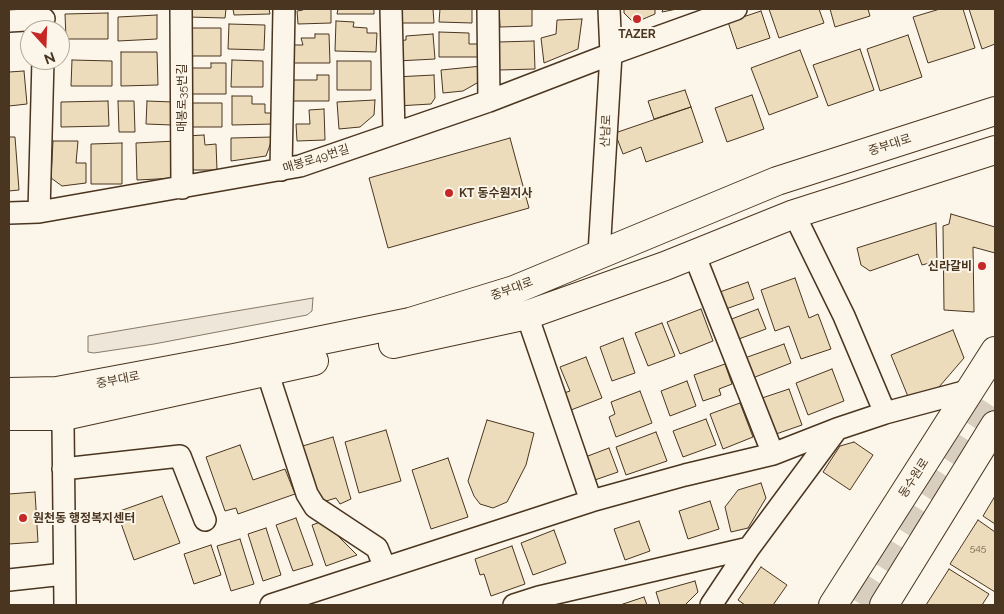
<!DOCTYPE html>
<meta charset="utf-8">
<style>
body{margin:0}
#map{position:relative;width:1004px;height:614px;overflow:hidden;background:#fbf6e9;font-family:Raleway,sans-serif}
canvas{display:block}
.frame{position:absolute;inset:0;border:10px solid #4a3520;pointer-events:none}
.north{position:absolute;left:20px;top:20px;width:50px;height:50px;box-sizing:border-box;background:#fbf6e9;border:1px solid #b4a999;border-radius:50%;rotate:160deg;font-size:14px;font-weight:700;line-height:20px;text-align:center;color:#4a3520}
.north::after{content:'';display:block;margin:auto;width:18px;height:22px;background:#c62828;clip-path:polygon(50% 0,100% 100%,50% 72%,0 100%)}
</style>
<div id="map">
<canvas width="1004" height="614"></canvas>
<div class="frame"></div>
<div class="north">N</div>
</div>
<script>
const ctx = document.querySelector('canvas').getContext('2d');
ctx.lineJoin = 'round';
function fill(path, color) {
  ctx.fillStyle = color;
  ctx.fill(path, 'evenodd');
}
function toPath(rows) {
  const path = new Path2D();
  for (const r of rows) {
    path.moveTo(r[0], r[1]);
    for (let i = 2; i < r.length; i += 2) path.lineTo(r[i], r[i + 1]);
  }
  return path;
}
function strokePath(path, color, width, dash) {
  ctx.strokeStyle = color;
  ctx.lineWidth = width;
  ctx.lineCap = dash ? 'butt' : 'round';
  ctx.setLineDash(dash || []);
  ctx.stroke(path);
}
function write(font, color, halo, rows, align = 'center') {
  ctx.font = font + ' Raleway,"Noto Sans KR",sans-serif';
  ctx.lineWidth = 4;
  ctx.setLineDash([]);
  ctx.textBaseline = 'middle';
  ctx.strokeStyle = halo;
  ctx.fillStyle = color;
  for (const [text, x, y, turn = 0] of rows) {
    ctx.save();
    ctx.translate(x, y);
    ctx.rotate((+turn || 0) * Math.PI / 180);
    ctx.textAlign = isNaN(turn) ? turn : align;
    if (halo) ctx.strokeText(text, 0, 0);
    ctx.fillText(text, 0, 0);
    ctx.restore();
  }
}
const green = toPath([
 [313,298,312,311,307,315,154,344,94,353,88,352,88,336,313,298]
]);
const building = toPath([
 [188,9,226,9,225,18,188,17,188,9],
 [233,9,269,9,270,14,234,15,233,9],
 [303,9,331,9,331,23,298,24,297,11,303,10,303,9],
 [338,9,374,9,374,14,337,14,338,9],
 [397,9,433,9,434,23,397,23,397,9],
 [440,9,472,9,472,23,439,22,440,9],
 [499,9,532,9,532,26,500,27,499,9],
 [624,9,655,9,655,14,634,23,624,13,624,9],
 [663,9,677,9,662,12,663,9],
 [769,9,819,9,824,23,779,38,769,9],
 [830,9,868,9,870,16,835,27,830,9],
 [940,9,963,9,975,48,928,63,913,17,940,9],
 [969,9,995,9,995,44,982,49,969,9],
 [761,11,770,38,737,49,728,22,761,11],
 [108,13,108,39,66,39,65,14,108,13],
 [157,15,157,39,118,41,118,17,157,15],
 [582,19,578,49,544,63,541,38,556,34,557,20,582,19],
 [336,21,354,22,353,27,367,28,367,33,377,33,376,52,335,51,336,21],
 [229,24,265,25,264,50,228,49,229,24],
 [188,28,221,28,221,56,188,56,188,28],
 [439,32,469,33,469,44,478,44,478,57,439,57,439,32],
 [315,34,329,34,330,63,292,63,292,45,303,45,301,38,315,38,315,34],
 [433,34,435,59,397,61,397,41,406,40,406,36,433,34],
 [908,35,922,77,880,91,867,49,908,35],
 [534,41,535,69,499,70,498,42,534,41],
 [860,49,874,90,828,106,813,65,860,49],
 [800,50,818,97,769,115,751,68,800,50],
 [121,52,157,52,158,85,121,86,121,52],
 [72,60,112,61,112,86,71,86,72,60],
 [232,60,263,61,263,87,231,87,232,60],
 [337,61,371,61,371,90,337,90,337,61],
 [211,63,226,63,226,94,186,94,187,68,211,68,211,63],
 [482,66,480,79,477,83,463,91,443,93,441,70,482,66],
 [24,71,27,104,9,106,9,72,24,71],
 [317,75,329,75,329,101,291,101,291,80,317,80,317,75],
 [434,75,435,98,431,104,397,106,395,77,434,75],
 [685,90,691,107,654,119,648,101,685,90],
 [752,95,764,129,727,142,715,108,752,95],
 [232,96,252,96,252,104,265,104,265,113,274,113,274,124,232,125,232,96],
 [375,100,374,115,360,127,339,129,337,102,375,100],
 [108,101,109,126,61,127,61,102,108,101],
 [118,101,134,101,135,132,119,132,118,101],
 [147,101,173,102,172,125,146,124,147,101],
 [186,103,222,103,222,127,186,127,186,103],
 [691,107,703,142,646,162,641,147,623,154,615,133,691,107],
 [324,109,325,140,297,141,296,124,310,124,309,110,324,109],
 [204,135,205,145,216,144,217,170,194,170,187,162,186,136,204,135],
 [9,137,15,137,19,190,9,191,9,137],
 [273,137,266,156,231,161,231,138,273,137],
 [510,138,529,208,388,248,369,178,510,138],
 [53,141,78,141,76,163,86,163,86,183,62,186,51,178,53,141],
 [176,141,178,178,137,180,136,143,176,141],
 [122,143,122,184,91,184,91,144,122,143],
 [951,214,995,227,995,253,973,247,974,312,944,310,943,226,949,224,951,214],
 [936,223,937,261,922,265,918,254,870,271,861,265,857,248,936,223],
 [795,278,809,318,818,314,831,349,801,359,789,326,775,331,761,290,795,278],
 [748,282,754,299,723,310,717,293,748,282],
 [701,309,713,341,680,354,667,322,701,309],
 [758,309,766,329,736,340,729,320,758,309],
 [662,323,675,356,648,366,635,333,662,323],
 [953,330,964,358,939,387,909,399,891,355,953,330],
 [623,338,635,373,612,381,600,347,623,338],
 [784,344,791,363,750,379,742,359,784,344],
 [586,357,602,398,571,410,564,393,570,391,560,367,586,357],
 [725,364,732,384,719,389,721,395,703,401,694,375,725,364],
 [832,369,844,401,808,415,796,383,832,369],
 [687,381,696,406,670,416,661,391,687,381],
 [789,389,802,425,776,434,762,398,789,389],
 [640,391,652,423,616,437,609,417,615,414,611,402,640,391],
 [740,403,753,437,723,449,710,414,740,403],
 [706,419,716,445,683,457,673,431,706,419],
 [487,420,534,433,526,465,507,502,493,508,480,504,474,496,468,481,487,420],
 [386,430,401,481,359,493,345,442,386,430],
 [656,432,667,461,626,475,616,447,656,432],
 [333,437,351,499,340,504,336,498,326,501,312,492,296,448,333,437],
 [854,442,873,455,850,490,823,472,840,446,854,442],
 [240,445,253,480,285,469,295,494,238,514,236,508,225,511,206,457,240,445],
 [609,448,618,472,589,482,580,459,609,448],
 [448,458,468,517,431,529,412,470,448,458],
 [761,483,766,498,748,528,731,532,725,507,738,490,761,483],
 [35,492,38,542,9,544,9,494,35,492],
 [162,496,180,543,134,560,117,512,162,496],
 [995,496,995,524,983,516,995,496],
 [710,501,719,529,688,539,679,511,710,501],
 [296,518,313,565,293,571,276,525,296,518],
 [978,520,995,532,995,592,950,564,978,520],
 [323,521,357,555,326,566,312,525,323,521],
 [639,521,650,551,625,560,614,529,639,521],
 [266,528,281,575,263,581,248,534,266,528],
 [554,530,566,563,533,575,521,543,554,530],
 [240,539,254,584,231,591,217,546,240,539],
 [211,545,221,575,194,584,184,554,211,545],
 [512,546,525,584,491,596,484,574,480,575,475,559,512,546],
 [761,567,787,585,773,605,745,605,738,600,761,567],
 [949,569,989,594,982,605,926,605,949,569],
 [695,581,698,592,685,605,660,605,656,592,695,581],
 [644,597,647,605,620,605,644,597]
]);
const majorTunnel = toPath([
 [862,605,995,396]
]);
const minor = toPath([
 [181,9,182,188],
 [391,9,394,133],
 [488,9,489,101],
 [9,21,44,19],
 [281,170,284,9],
 [39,212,43,60],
 [9,213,39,212,300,166,489,101,611,54,736,9],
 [794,214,844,316,885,413],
 [599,254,611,54,609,9],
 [694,254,773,454],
 [527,315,591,501],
 [267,371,307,494,315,507,377,548,385,568],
 [64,416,63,424,65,605],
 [63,469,180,456,205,520],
 [9,580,64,574],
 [271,605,591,501,685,475,773,454,837,429,885,413,971,390],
 [514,605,539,597,749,548],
 [711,605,749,548,837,429]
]);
const major = toPath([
 [393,344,527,315,665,266,794,214,995,150],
 [9,392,57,391,234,358,410,322,514,290,777,181,995,111],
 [9,416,64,416,314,361],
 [833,605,995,351],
 [884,605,995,425]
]);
const markers = [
 [637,19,5,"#c62828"],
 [449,193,5,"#c62828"],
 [982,266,5,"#c62828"],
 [23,518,5,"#c62828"]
];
const numberNames = [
 ["545",978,548]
];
const poiNames = [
 ["TAZER",637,34,"center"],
 ["KT 동수원지사",459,193],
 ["신라갈비",972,266,"right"],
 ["원천동 행정복지센터",33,518]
];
const streetNames = [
 ["매봉로35번길",182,98,-90],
 ["산남로",606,131,-87],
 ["중부대로",890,145,-18],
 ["매봉로49번길",316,159,-17],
 ["중부대로",512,289,-20],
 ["중부대로",118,380,-11],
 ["동수원로",914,478,-57]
];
fill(green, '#ede6d9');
strokePath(green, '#887966', 1);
fill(building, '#ecdcbc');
strokePath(building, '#4a3520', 1);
strokePath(majorTunnel, '#d8cfc1', 28, [28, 14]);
strokePath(minor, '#4a3520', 24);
strokePath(major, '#4a3520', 30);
strokePath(minor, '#fbf6e9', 21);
strokePath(major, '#fbf6e9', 28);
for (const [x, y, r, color] of markers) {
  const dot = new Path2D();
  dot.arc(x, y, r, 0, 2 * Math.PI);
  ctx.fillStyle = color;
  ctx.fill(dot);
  strokePath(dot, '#fbf6e9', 2);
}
write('10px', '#725f47', null, numberNames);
write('bold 12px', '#4a3520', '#fbf6e9', poiNames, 'left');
write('12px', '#4a3520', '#fbf6e9', streetNames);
</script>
